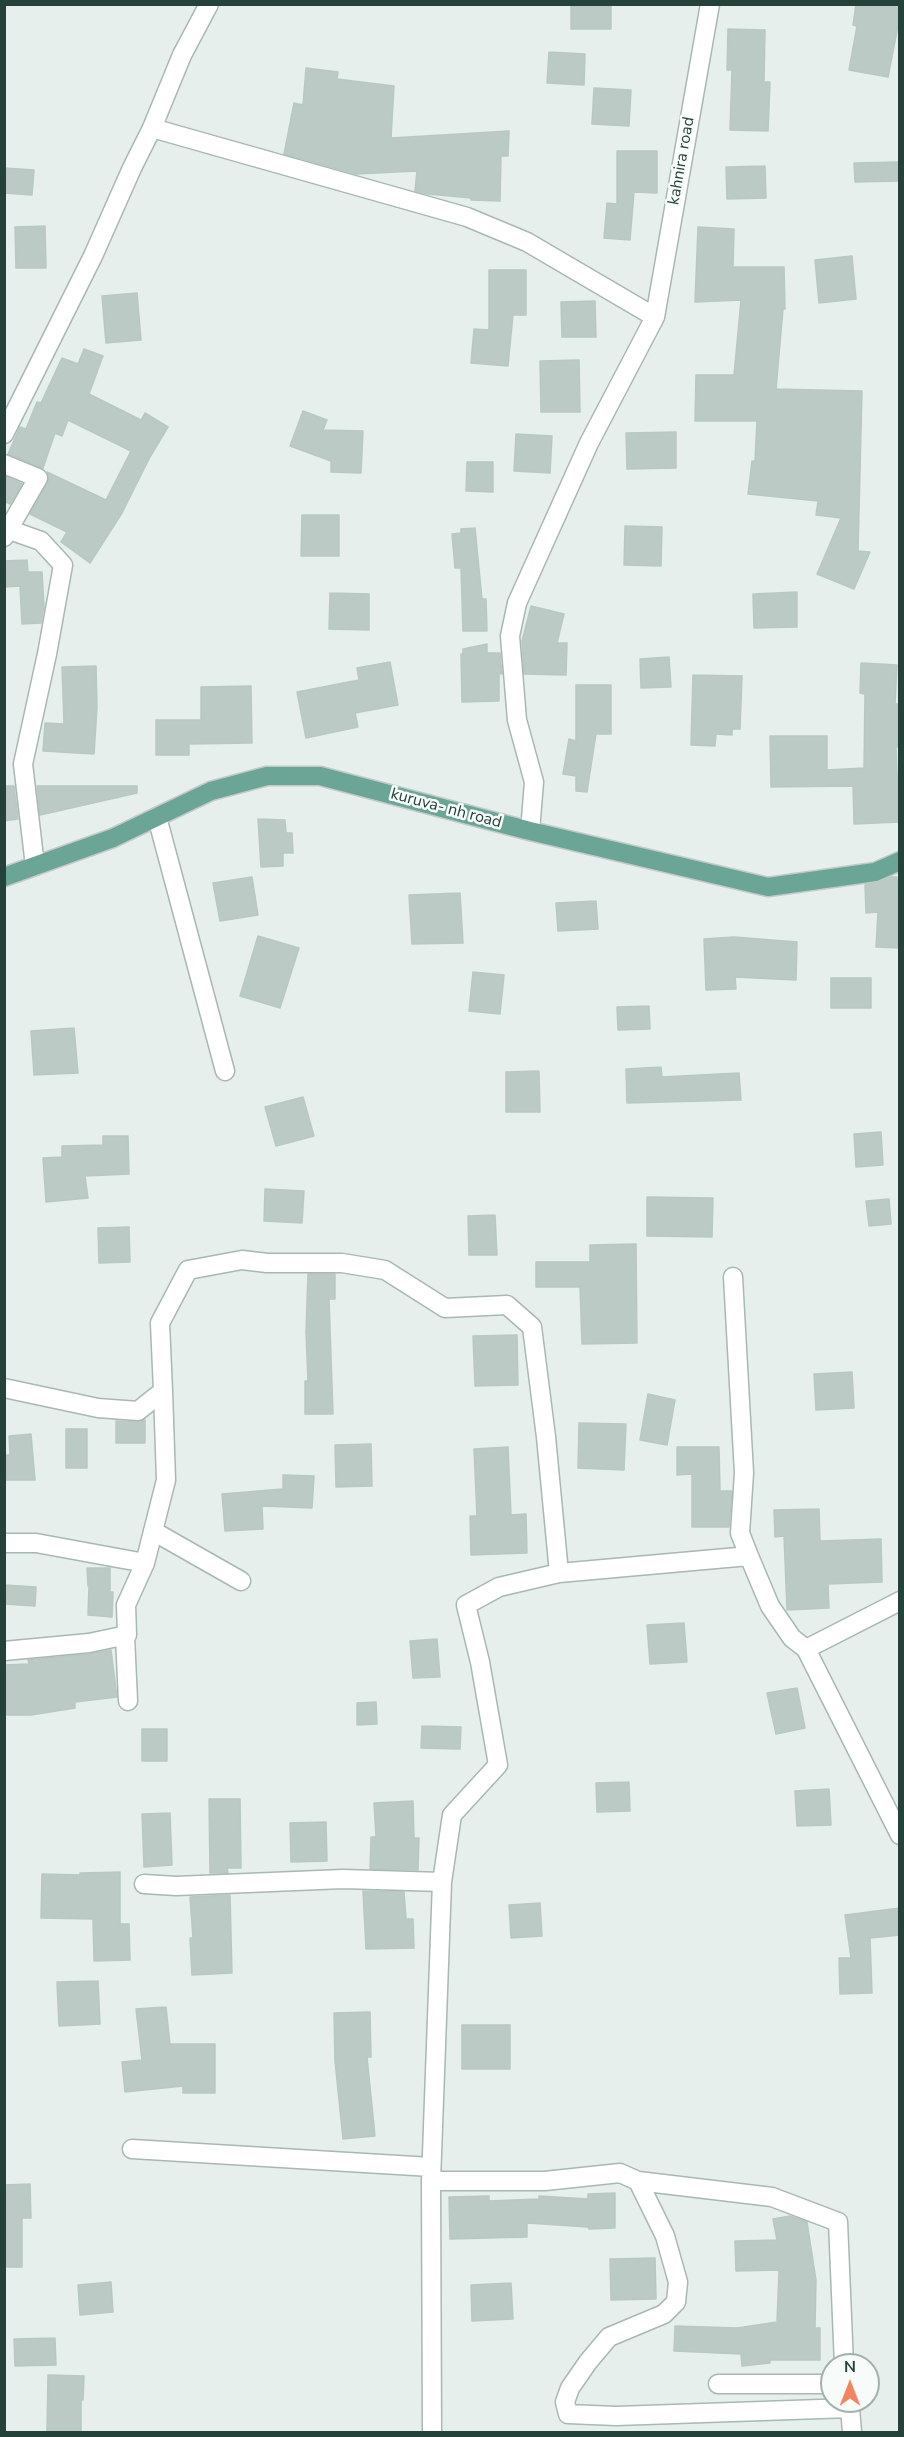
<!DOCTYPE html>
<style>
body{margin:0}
#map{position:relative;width:904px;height:2437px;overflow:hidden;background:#e6efeb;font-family:"Nunito Sans",sans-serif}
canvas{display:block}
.frame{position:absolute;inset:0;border:6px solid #24423a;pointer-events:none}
.north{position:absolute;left:820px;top:2353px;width:60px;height:60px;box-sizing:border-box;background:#f7fbf9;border:2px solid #a3b1ad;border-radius:50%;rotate:0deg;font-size:16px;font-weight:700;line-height:24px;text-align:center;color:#24423a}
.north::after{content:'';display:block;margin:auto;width:21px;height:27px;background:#f4845f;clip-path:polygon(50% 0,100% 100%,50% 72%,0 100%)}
</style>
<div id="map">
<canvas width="904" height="2437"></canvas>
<div class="frame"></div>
<div class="north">N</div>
</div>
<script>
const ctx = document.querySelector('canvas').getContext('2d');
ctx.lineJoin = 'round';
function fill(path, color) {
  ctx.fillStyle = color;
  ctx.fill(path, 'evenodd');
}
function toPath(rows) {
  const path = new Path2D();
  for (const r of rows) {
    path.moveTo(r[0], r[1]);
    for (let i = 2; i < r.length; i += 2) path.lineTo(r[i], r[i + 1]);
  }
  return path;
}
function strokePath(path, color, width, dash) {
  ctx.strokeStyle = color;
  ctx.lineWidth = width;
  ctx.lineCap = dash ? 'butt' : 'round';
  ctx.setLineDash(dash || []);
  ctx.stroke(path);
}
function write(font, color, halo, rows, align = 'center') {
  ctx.font = font + ' "Nunito Sans",sans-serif';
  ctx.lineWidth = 5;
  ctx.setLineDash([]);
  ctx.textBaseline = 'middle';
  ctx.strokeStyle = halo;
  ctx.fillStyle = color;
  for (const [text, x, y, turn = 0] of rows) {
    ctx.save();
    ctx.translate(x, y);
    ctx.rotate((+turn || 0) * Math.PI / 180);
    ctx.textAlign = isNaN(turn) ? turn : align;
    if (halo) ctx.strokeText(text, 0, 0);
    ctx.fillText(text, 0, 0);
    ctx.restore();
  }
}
const building = toPath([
 [571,4,611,4,611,29,571,29,571,4],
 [856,4,900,4,897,31,888,77,849,70,857,26,853,25,856,4],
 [728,29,765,30,764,82,770,82,768,131,730,130,732,70,727,70,728,29],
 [549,52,585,54,584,85,547,83,549,52],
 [306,68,338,72,337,79,394,86,391,138,509,131,508,156,501,156,500,201,471,200,471,198,428,194,415,191,417,171,356,174,284,154,294,103,303,105,306,68],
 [594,88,631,90,629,126,592,124,594,88],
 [617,151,657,151,657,193,634,192,630,240,604,238,607,203,617,204,617,151],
 [900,162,900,181,855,182,854,163,900,162],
 [765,166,766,198,727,199,726,167,765,166],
 [4,168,34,170,32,195,4,193,4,168],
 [45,226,46,268,16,268,15,227,45,226],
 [698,227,734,229,733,267,784,267,785,309,783,309,776,389,862,391,858,551,870,552,854,589,817,574,841,518,816,515,818,501,748,494,752,461,755,461,757,421,695,421,696,375,734,375,741,300,695,302,698,227],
 [852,256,856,299,819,303,815,260,852,256],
 [489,270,526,270,526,315,513,315,508,366,471,363,474,329,489,330,489,270],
 [137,293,141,340,106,343,102,296,137,293],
 [595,301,596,337,562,337,561,302,595,301],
 [84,349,103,356,89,394,141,420,145,413,168,427,150,457,122,513,90,563,61,542,67,532,30,514,48,483,47,472,106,500,131,451,68,420,62,436,55,433,43,468,8,454,20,427,26,429,37,402,41,403,62,358,78,364,84,349],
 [579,360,580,412,541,412,540,361,579,360],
 [303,411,327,420,323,430,363,431,361,473,331,472,331,461,290,446,303,411],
 [676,432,676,468,627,469,626,433,676,432],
 [516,434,552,436,550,473,514,471,516,434],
 [467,462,493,462,493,492,466,491,467,462],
 [4,476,22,484,10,504,4,501,4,476],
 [302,515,339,515,339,556,301,556,302,515],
 [625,526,662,527,661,566,624,565,625,526],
 [475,528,482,599,486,599,487,631,463,631,461,568,455,568,452,534,461,533,461,529,475,528],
 [27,560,28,572,42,572,44,607,41,623,22,624,20,586,4,587,4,561,27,560],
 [797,592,797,627,754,628,753,594,797,592],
 [330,593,369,594,369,630,329,629,330,593],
 [531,606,564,614,557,643,567,643,566,675,524,674,522,641,531,606],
 [487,644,487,653,500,653,502,674,499,673,499,701,462,702,461,654,463,654,463,649,487,644],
 [669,657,671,687,641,688,640,659,669,657],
 [390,662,398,705,355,713,358,727,306,738,297,692,359,680,357,668,390,662],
 [861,663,897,665,895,704,900,704,900,747,896,747,899,822,854,824,853,786,771,787,770,736,827,736,827,770,864,768,865,694,860,693,861,663],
 [96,666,97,707,94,754,43,751,45,723,64,724,62,667,96,666],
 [693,675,742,676,740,729,732,729,732,735,716,734,715,746,691,745,693,675],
 [576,685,611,685,611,734,596,734,587,792,576,791,576,776,563,774,569,739,576,741,576,685],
 [251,686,252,743,189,744,189,755,156,755,156,720,201,720,201,687,251,686],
 [4,786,14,786,18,819,4,821,4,786],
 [37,786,137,786,137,793,40,815,37,786],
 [258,819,285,820,286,833,292,833,293,853,283,853,283,866,261,867,258,819],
 [252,877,258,915,220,921,213,883,252,877],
 [891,877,897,877,900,948,876,947,878,912,866,913,865,885,891,877],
 [460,893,463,943,412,944,409,895,460,893],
 [596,901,598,929,558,931,556,903,596,901],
 [258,936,299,948,280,1008,240,996,258,936],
 [734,937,797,942,796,980,735,977,736,989,706,990,704,939,734,937],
 [473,972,504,975,500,1014,469,1011,473,972],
 [831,978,871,978,871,1008,831,1008,831,978],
 [649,1006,650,1029,618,1030,617,1007,649,1006],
 [74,1028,78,1073,34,1075,31,1031,74,1028],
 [661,1067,662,1077,739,1073,741,1100,627,1103,626,1069,661,1067],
 [539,1071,540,1112,506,1112,506,1072,539,1071],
 [303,1097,314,1136,276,1146,265,1107,303,1097],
 [881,1132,883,1165,856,1167,854,1134,881,1132],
 [103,1136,128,1136,129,1174,85,1176,88,1198,46,1202,43,1158,62,1157,62,1146,103,1145,103,1136],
 [265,1189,304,1191,302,1223,264,1221,265,1189],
 [647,1197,713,1198,712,1237,647,1236,647,1197],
 [889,1199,891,1224,869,1226,866,1201,889,1199],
 [495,1215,497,1255,469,1255,468,1216,495,1215],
 [129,1227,130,1262,99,1263,98,1228,129,1227],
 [636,1244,637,1343,582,1344,580,1287,536,1287,536,1262,590,1262,590,1245,636,1244],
 [308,1274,335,1274,335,1299,329,1299,333,1414,305,1414,305,1381,308,1381,306,1332,308,1274],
 [517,1335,518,1385,475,1386,473,1336,517,1335],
 [852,1372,854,1408,816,1410,814,1374,852,1372],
 [648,1394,675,1400,667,1445,640,1440,648,1394],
 [145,1420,145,1443,116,1443,116,1421,137,1422,145,1420],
 [579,1423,626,1424,624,1470,578,1468,579,1423],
 [66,1429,87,1429,87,1468,66,1468,66,1429],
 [31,1434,35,1480,4,1480,4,1455,10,1455,9,1436,31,1434],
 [371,1444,372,1486,336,1487,335,1445,371,1444],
 [508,1447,511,1515,526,1514,527,1553,471,1555,470,1516,477,1516,474,1449,508,1447],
 [677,1447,719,1447,720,1491,732,1491,729,1527,692,1527,692,1474,677,1475,677,1447],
 [283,1475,314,1476,312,1508,262,1506,263,1529,225,1531,222,1494,283,1489,283,1475],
 [819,1509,820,1541,881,1539,882,1582,828,1584,829,1608,787,1610,784,1536,775,1537,774,1510,819,1509],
 [87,1568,110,1568,110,1592,113,1592,112,1617,88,1615,89,1586,88,1586,87,1568],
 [4,1585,36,1587,35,1606,4,1604,4,1585],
 [684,1623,687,1662,650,1664,647,1625,684,1623],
 [437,1639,440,1677,413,1678,410,1641,437,1639],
 [111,1650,117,1697,75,1702,75,1708,31,1715,4,1715,4,1665,29,1664,28,1660,90,1654,111,1650],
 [797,1688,805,1728,776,1734,767,1693,797,1688],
 [376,1702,377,1724,357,1725,357,1703,376,1702],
 [422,1726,461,1727,460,1749,421,1748,422,1726],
 [142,1729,167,1729,167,1761,142,1761,142,1729],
 [629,1782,630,1811,597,1812,596,1783,629,1782],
 [829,1789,831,1825,797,1826,795,1791,829,1789],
 [209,1799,240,1799,241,1868,227,1868,228,1873,210,1873,209,1799],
 [413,1801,414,1838,419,1838,418,1870,370,1869,371,1837,376,1837,374,1803,413,1801],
 [170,1813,172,1865,144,1867,142,1814,170,1813],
 [326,1822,327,1861,291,1862,290,1823,326,1822],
 [120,1872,120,1924,129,1924,130,1960,94,1961,93,1919,41,1918,42,1874,80,1875,80,1873,120,1872],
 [363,1891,404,1892,406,1919,413,1919,414,1948,366,1949,363,1891],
 [230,1895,232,1973,192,1975,190,1938,193,1938,190,1897,230,1895],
 [540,1903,542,1936,511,1938,509,1905,540,1903],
 [900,1908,900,1935,870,1938,872,1993,840,1994,839,1958,851,1958,845,1915,900,1908],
 [98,1981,100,2024,59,2026,57,1982,98,1981],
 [166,2007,170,2044,215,2044,215,2093,183,2093,183,2086,125,2092,122,2062,142,2060,136,2009,166,2007],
 [370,2012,371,2057,367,2057,375,2136,343,2139,335,2061,334,2013,370,2012],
 [462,2025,510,2025,510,2069,462,2069,462,2025],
 [30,2184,31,2218,22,2218,22,2267,4,2267,4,2185,30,2184],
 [615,2193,615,2228,589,2229,588,2227,527,2223,527,2237,450,2239,449,2197,489,2196,489,2201,539,2199,539,2196,588,2199,588,2194,615,2193],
 [790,2216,807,2222,816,2280,815,2328,820,2328,820,2360,770,2360,770,2363,742,2366,741,2354,674,2351,675,2326,737,2328,777,2322,779,2270,736,2271,735,2241,777,2240,773,2219,790,2216],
 [655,2258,656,2299,611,2300,610,2259,655,2258],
 [111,2282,113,2312,80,2315,78,2285,111,2282],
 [511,2283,513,2319,472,2321,471,2285,511,2283],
 [55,2338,56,2365,15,2366,14,2339,55,2338],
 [48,2375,84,2376,83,2400,81,2400,81,2433,47,2433,48,2375]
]);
const minor = toPath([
 [209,4,182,55,152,128,467,217,527,242,655,317,589,443,517,603,510,636,517,720,534,782,530,831],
 [655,317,710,4],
 [4,434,93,256,132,168,152,128],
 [4,464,38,478,4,537],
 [4,528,41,541,63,565,47,654,23,764,35,866],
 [157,817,225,1071],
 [733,1277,744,1473,740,1533,749,1556],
 [4,1388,98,1408,138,1411,163,1391,160,1323,188,1270,242,1260,267,1263,342,1263,385,1270,445,1308,507,1305,532,1327,546,1437,559,1573],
 [153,1531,241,1581],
 [4,1543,36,1543,145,1563,166,1480,163,1391],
 [900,1601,806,1649,900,1835],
 [125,1636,128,1701],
 [806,1649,792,1638,770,1606,749,1556,559,1573,499,1587,466,1605,480,1662,498,1765,452,1815,442,1882,431,2181,545,2181,620,2173,638,2181,665,2236,678,2282,676,2302,664,2314,609,2337,588,2362,570,2388,565,2402,568,2414,616,2416,850,2408,852,2432],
 [4,1651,89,1643,127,1635,126,1605,145,1563],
 [144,1884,176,1886,343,1879,442,1882],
 [132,2149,431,2167],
 [431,2181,432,2432],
 [638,2181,772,2197,838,2222,844,2365],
 [718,2384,832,2384]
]);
const major = toPath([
 [4,877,113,838,211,791,267,776,320,776,530,831,768,887,875,872,900,861]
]);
const streetNames = [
 ["kahnira road",682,161,-80],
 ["kuruva- nh road",446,809,15]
];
fill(building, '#bbcac4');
strokePath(building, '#b8c9c2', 1.5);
strokePath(minor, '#a8b8b2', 21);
strokePath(major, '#c2cac8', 21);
strokePath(minor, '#fff', 18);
strokePath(major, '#6aa596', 18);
write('16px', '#24423a', '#f7fbf9', streetNames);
</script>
